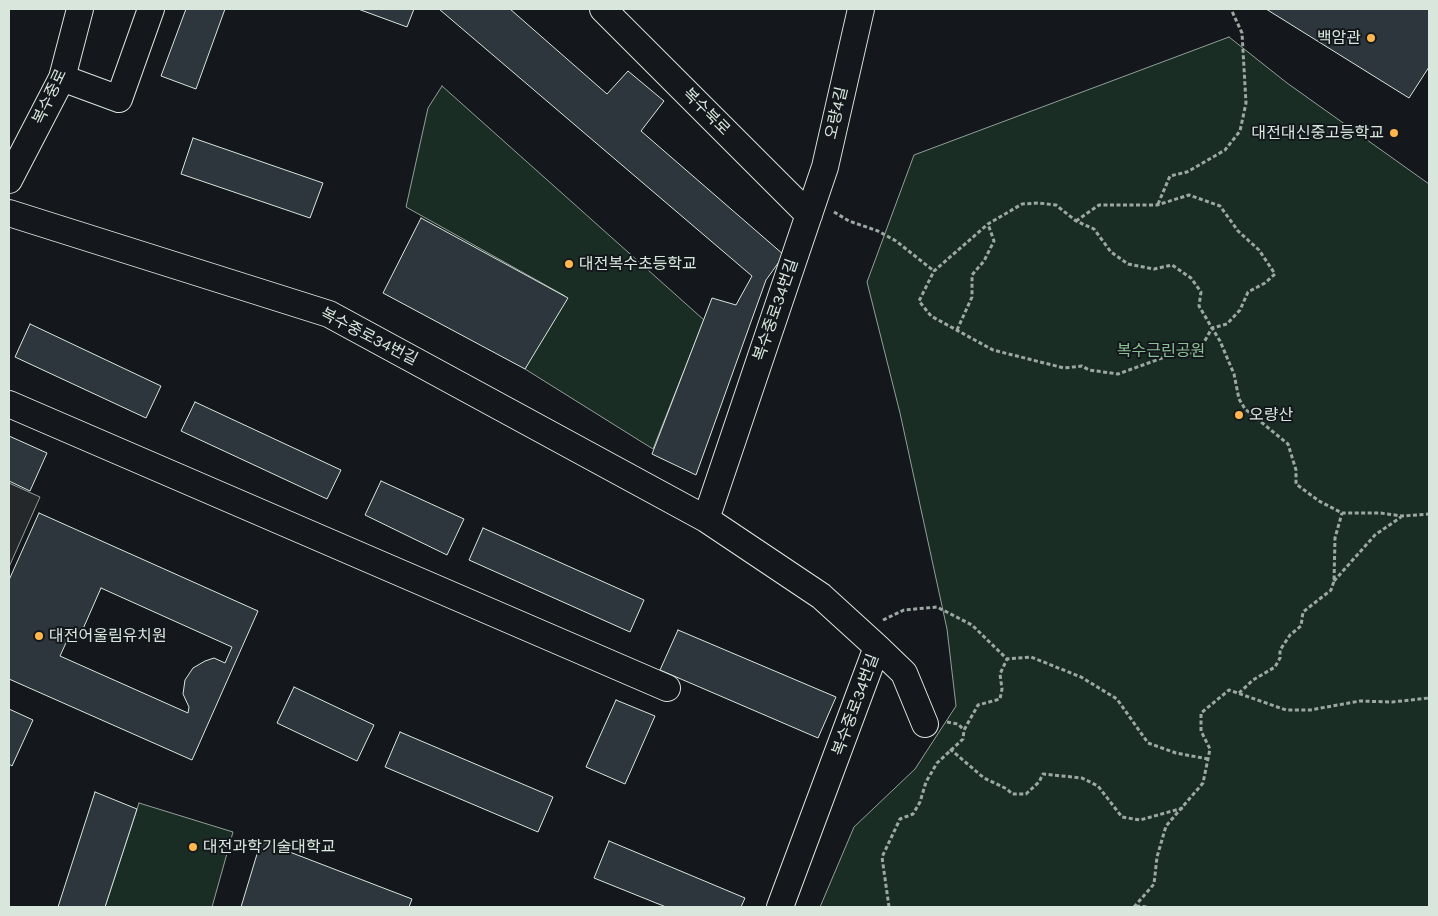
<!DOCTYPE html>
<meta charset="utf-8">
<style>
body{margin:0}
#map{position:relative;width:1438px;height:916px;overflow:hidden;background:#14181c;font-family:Karla,sans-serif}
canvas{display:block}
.frame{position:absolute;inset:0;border:10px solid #d8e6dc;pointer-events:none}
</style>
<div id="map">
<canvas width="1438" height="916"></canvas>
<div class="frame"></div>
</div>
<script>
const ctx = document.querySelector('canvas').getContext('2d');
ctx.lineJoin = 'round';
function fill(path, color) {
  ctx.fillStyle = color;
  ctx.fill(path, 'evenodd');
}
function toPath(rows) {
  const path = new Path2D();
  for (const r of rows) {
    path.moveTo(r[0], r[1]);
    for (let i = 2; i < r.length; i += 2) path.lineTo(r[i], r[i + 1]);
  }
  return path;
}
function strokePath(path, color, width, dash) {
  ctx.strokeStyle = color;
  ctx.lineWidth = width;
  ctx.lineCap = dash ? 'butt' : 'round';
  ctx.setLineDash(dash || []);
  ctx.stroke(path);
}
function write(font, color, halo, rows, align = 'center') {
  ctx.font = font + ' Karla,"Noto Sans KR",sans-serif';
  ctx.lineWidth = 4;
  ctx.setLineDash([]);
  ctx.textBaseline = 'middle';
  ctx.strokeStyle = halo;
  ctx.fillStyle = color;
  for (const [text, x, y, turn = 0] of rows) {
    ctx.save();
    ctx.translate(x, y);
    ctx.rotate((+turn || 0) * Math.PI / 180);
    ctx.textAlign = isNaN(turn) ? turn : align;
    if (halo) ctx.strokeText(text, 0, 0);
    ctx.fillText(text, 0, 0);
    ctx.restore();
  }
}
const green = toPath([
 [1229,37,1287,83,1429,184,1429,907,820,907,854,827,915,769,956,706,947,629,900,413,867,282,914,155,1229,37],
 [442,86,704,320,653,449,525,369,565,296,406,207,428,108,442,86],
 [139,803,233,832,212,907,105,907,139,803]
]);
const parking = toPath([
 [9,483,40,497,9,567,9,483]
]);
const building = toPath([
 [186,9,225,9,196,89,161,76,186,9],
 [358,9,414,9,407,27,358,9],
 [439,9,510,9,607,94,628,71,664,101,641,131,784,255,766,280,696,475,652,454,712,298,736,305,752,276,439,9],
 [1266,9,1429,9,1429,67,1409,98,1266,9],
 [193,138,323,183,310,218,181,174,193,138],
 [421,218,568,298,525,369,383,293,421,218],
 [30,324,161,386,146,418,15,357,30,324],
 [195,402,341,470,327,499,181,431,195,402],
 [9,436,47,453,30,491,9,481,9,436],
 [381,481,464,519,447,555,365,515,381,481],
 [39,513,258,611,192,760,9,679,9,580,39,513],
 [101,588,232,647,225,663,214,658,205,661,193,668,185,680,183,694,189,707,188,713,60,656,70,634,79,638,101,588],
 [483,528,644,600,630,632,469,560,483,528],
 [678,630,836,697,818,738,660,670,678,630],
 [294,687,374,725,357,761,277,723,294,687],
 [616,700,655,716,625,784,586,767,616,700],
 [9,709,33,720,12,766,9,764,9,709],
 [400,732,553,797,538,832,385,767,400,732],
 [95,792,137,809,105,907,58,907,95,792],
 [261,841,412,899,409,907,241,907,261,841],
 [609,841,745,898,741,907,666,907,594,878,609,841]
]);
const path = toPath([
 [1158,204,1170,176,1187,172,1225,150,1240,131,1246,103,1242,33,1231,9],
 [834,212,849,221,878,231,896,241,934,271],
 [1076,221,1099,205,1157,205,1189,195,1220,206,1238,231,1259,250,1275,274,1265,283,1248,292,1240,310,1227,324,1212,328,1203,344,1191,353,1176,353,1118,374,1089,370,1082,366,1064,368,993,350,931,316,919,301,934,271,988,224,1022,204,1039,203,1056,205,1076,221,1094,229,1111,252,1128,264,1154,269,1172,265,1191,278,1201,292,1199,306,1212,328,1220,341,1234,374,1239,399,1245,409,1288,444,1296,470,1296,484,1319,501,1342,513,1380,513,1402,516,1429,514],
 [957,330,972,297,972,275,984,261,994,241,988,224],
 [1334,581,1375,535,1401,517],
 [883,620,904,610,937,607,972,625,1007,659,1031,657,1081,677,1117,699,1148,743,1176,753,1208,759],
 [1239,693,1253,680,1275,667,1280,658,1280,650,1290,635,1301,626,1303,612,1331,590,1334,581,1335,538,1342,513],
 [947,722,958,724,964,730],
 [950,749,984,778,1007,789,1012,794,1026,794,1039,782,1043,774,1082,778,1098,786,1122,817,1140,820,1183,808],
 [1136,906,1147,907],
 [889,907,882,857,900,819,913,814,920,802,926,782,937,763,963,739,964,730,978,705,1000,699,1002,689,1000,674,1007,659],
 [1134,907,1154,884,1157,857,1166,826,1203,783,1210,749,1201,731,1201,713,1229,690,1286,710,1310,710,1360,701,1392,702,1429,698]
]);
const minor = toPath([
 [603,9,809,215],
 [62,78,119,99,151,9],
 [9,180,62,78,80,9],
 [9,213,329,314,706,519,821,596,877,647,780,907],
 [9,404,667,688],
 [706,519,825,167,861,9],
 [877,647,904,673,925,724]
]);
const markers = [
 [1371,38,5,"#ffb74d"],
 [1394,133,5,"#ffb74d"],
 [569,264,5,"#ffb74d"],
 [1239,415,5,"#ffb74d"],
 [39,636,5,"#ffb74d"],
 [193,847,5,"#ffb74d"]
];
const poiNames = [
 ["백암관",1361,38,"right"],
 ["대전대신중고등학교",1384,133,"right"],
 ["대전복수초등학교",579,264],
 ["오량산",1249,415],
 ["대전어울림유치원",49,636],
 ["대전과학기술대학교",203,847]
];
const streetNames = [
 ["복수중로",50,97,-65],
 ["복수북로",706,112,45],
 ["오량4길",837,113,-77],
 ["복수중로34번길",776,310,-71],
 ["복수중로34번길",369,337,27],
 ["복수중로34번길",856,705,-70]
];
const parkNames = [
 ["복수근린공원",1161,351]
];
fill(green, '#1a2d24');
strokePath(green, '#939e99', 1);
fill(parking, '#24282b');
strokePath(parking, '#939e99', 1);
fill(building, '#2c363c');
strokePath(building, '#d8e6dc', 1);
strokePath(minor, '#d8e6dc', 28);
strokePath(path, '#9da8a2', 3, [4, 2.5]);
strokePath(minor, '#14181c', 26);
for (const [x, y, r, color] of markers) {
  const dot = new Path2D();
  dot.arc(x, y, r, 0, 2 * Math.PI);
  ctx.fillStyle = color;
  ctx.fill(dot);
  strokePath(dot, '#14181c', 2);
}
write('16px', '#d8e6dc', '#14181c', poiNames, 'left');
write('16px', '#d8e6dc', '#14181c', streetNames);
write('16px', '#8ac095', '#14181c', parkNames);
</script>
